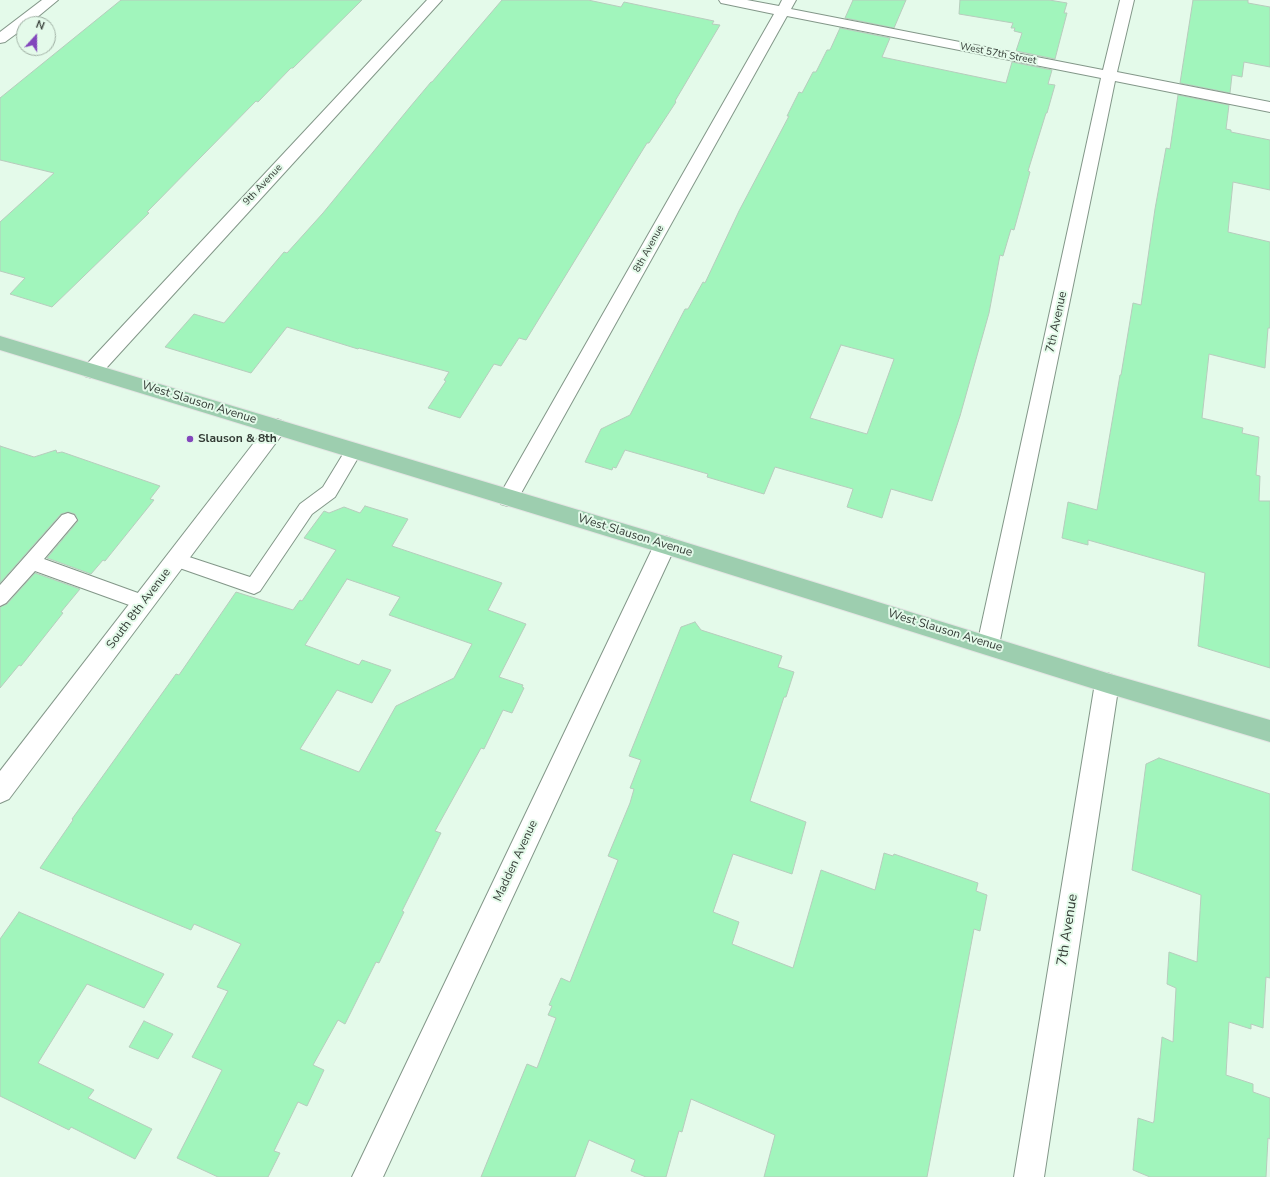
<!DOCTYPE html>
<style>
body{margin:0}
#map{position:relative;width:1270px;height:1177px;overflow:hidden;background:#e4faea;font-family:"Nunito Sans",sans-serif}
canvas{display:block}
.north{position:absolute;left:16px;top:16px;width:40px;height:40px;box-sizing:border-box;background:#e4faea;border:1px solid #9eaea2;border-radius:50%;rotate:21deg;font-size:11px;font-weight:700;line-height:16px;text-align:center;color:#343c36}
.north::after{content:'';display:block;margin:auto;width:14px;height:18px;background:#8246bc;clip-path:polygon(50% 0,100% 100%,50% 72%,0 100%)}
</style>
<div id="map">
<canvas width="1270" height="1177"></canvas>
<div class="north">N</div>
</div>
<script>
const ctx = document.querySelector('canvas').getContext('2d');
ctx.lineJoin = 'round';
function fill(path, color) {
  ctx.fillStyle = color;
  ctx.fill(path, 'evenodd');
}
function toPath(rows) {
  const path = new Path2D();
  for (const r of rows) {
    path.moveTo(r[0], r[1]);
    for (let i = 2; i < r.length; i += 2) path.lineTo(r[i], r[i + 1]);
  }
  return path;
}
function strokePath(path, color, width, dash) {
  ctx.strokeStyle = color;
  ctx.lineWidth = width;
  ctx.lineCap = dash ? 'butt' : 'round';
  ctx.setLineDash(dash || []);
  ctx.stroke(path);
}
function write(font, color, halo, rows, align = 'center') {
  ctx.font = font + ' "Nunito Sans",sans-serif';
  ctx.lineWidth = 4;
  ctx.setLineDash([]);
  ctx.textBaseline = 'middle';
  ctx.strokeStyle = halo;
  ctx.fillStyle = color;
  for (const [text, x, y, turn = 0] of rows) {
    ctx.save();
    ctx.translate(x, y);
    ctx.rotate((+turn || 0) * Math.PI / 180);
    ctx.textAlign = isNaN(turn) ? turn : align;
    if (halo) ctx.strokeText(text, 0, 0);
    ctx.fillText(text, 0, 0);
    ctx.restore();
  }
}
const building = toPath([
 [121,0,362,0,293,68,291,68,258,102,256,101,147,212,149,213,52,307,10,294,25,278,0,271,0,222,54,173,0,160,0,98,121,0],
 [502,0,588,0,621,7,624,2,714,21,712,24,720,25,675,101,676,102,649,143,647,143,634,164,526,340,519,338,501,366,494,364,460,418,428,408,446,381,444,380,449,372,359,348,358,349,287,327,251,373,165,347,194,314,224,323,284,252,287,253,323,213,410,107,431,82,432,82,502,0],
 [853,0,906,0,894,28,845,18,853,0],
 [960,0,1049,0,1067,3,1064,13,1067,13,1055,59,1016,51,1022,33,1014,31,1015,28,1011,28,1013,23,959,14,960,0],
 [1193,0,1248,0,1248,3,1270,7,1270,67,1244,62,1242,77,1232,75,1230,93,1180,83,1193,0],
 [840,28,890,38,882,57,1006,83,1012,62,1052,70,1048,84,1055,85,1047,113,1046,113,1028,171,1030,172,1014,230,1011,229,1003,256,1000,255,989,313,960,416,932,501,891,489,882,518,847,507,853,489,775,467,764,494,707,477,708,474,625,450,616,468,613,467,612,470,585,462,601,429,630,415,685,309,688,309,703,282,705,283,739,211,789,116,787,116,799,92,802,93,813,72,816,72,827,50,830,50,840,28],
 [841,345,894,359,867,434,810,418,841,345],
 [1178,95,1229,105,1226,129,1231,130,1231,132,1270,140,1270,190,1233,182,1228,232,1270,242,1270,328,1268,328,1265,368,1209,354,1202,418,1243,428,1242,433,1259,437,1256,475,1260,476,1259,501,1270,501,1270,668,1198,646,1205,573,1088,540,1088,545,1062,538,1068,502,1097,510,1120,375,1121,375,1133,303,1141,305,1155,209,1166,148,1170,149,1178,95],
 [0,446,34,457,56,450,57,453,62,452,160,486,150,499,154,500,105,561,103,560,91,574,47,558,78,521,75,514,68,512,61,514,0,583,0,446],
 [365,506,408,519,392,546,502,583,488,610,526,624,499,677,523,685,522,687,524,688,512,713,503,710,484,749,481,748,435,831,441,833,402,911,404,912,379,963,376,962,345,1024,338,1020,313,1065,324,1070,307,1106,298,1102,274,1151,280,1153,268,1177,218,1177,177,1158,222,1070,192,1057,228,991,217,987,241,944,194,924,191,930,40,868,73,820,72,819,176,674,179,675,236,592,293,610,300,600,302,601,336,550,304,538,324,511,329,513,344,507,360,513,365,506],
 [347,579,400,597,389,615,472,644,454,678,396,706,359,772,300,749,337,690,372,703,391,670,362,660,359,665,305,645,347,579],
 [35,573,80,589,61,612,63,613,21,666,19,665,0,688,0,607,7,604,35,573],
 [695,622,701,630,782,656,778,667,794,672,786,697,784,697,750,801,806,822,792,874,733,854,713,912,739,922,732,944,793,968,821,870,875,890,884,853,893,856,894,854,978,883,976,891,987,895,980,931,974,929,927,1177,764,1177,775,1135,691,1099,682,1132,679,1131,666,1177,646,1177,631,1171,635,1160,589,1140,575,1177,481,1177,527,1064,537,1068,556,1018,548,1015,552,1006,549,1005,561,978,570,982,618,860,608,856,630,803,634,789,630,788,641,760,629,756,681,627,695,622],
 [1159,758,1270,794,1270,978,1266,977,1263,1028,1251,1024,1251,1029,1229,1022,1226,1075,1253,1084,1253,1092,1270,1098,1270,1139,1268,1138,1266,1177,1150,1177,1133,1170,1138,1118,1153,1123,1154,1121,1162,1037,1173,1042,1176,988,1167,984,1169,952,1197,962,1201,895,1132,870,1146,764,1159,758],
 [19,912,164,974,144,1008,87,984,38,1063,94,1090,88,1098,152,1129,135,1159,71,1127,69,1130,0,1096,0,939,19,912],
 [144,1021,173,1034,158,1059,129,1047,144,1021]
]);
const service = toPath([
 [354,445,360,446,362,451,335,497,312,514,260,591,254,594,171,565,168,560,171,555,177,553,250,577,300,504,323,487,348,446,354,445],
 [68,513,74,515,77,520,44,559,149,597,152,602,149,607,143,610,35,571,6,603,0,606,0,585,62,515,68,513]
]);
const minor = toPath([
 [42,0,58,0,29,24,24,24,24,28,5,42,0,43,0,32,42,0],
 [427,0,442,0,99,376,92,378,85,376,82,371,85,366,427,0],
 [719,0,747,0,779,6,782,0,796,0,791,9,1103,70,1120,0,1134,0,1117,72,1270,102,1270,112,1115,81,999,645,996,652,988,655,980,652,977,645,1101,78,787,16,515,504,508,506,501,504,498,498,774,14,726,4,721,3,719,0],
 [665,536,673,539,676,545,383,1177,352,1177,654,545,657,539,665,536],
 [1107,673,1115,676,1119,683,1044,1177,1014,1177,1095,683,1099,676,1107,673]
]);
const tertiary = toPath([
 [277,419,284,422,287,427,284,432,9,799,0,803,0,771,270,422,277,419]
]);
const primary = toPath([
 [0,336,665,536,1107,673,1270,720,1270,742,1107,693,665,554,0,350,0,336]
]);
const markers = [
 [190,439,4,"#8246bc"]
];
const farStreetnames = [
 ["West 57th Street",998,54,11],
 ["9th Avenue",263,185,-47],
 ["8th Avenue",649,249,-61]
];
const streetNames = [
 ["7th Avenue",1057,322,-78],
 ["West Slauson Avenue",199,403,17],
 ["West Slauson Avenue",635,536,17],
 ["South 8th Avenue",139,609,-53],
 ["West Slauson Avenue",945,631,17],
 ["Madden Avenue",516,861,-65]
];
const poiNames = [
 ["Slauson & 8th",198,439]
];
const nearStreetnames = [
 ["7th Avenue",1068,930,-81]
];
fill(building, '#a1f5bc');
strokePath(building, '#b7ccbd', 1);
strokePath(service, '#839789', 2);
strokePath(minor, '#839789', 2);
strokePath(tertiary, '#839789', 2);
strokePath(primary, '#e3e4e3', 2);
fill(service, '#fff');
fill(minor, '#fff');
fill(tertiary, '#fff');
fill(primary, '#9dceaf');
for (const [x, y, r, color] of markers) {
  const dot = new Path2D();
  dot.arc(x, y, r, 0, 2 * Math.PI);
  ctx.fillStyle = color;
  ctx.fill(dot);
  strokePath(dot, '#e4faea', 1.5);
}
write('10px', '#343c36', '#e4faea', farStreetnames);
write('12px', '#343c36', '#e4faea', streetNames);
write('bold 12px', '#343c36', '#e4faea', poiNames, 'left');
write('14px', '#343c36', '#e4faea', nearStreetnames);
</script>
